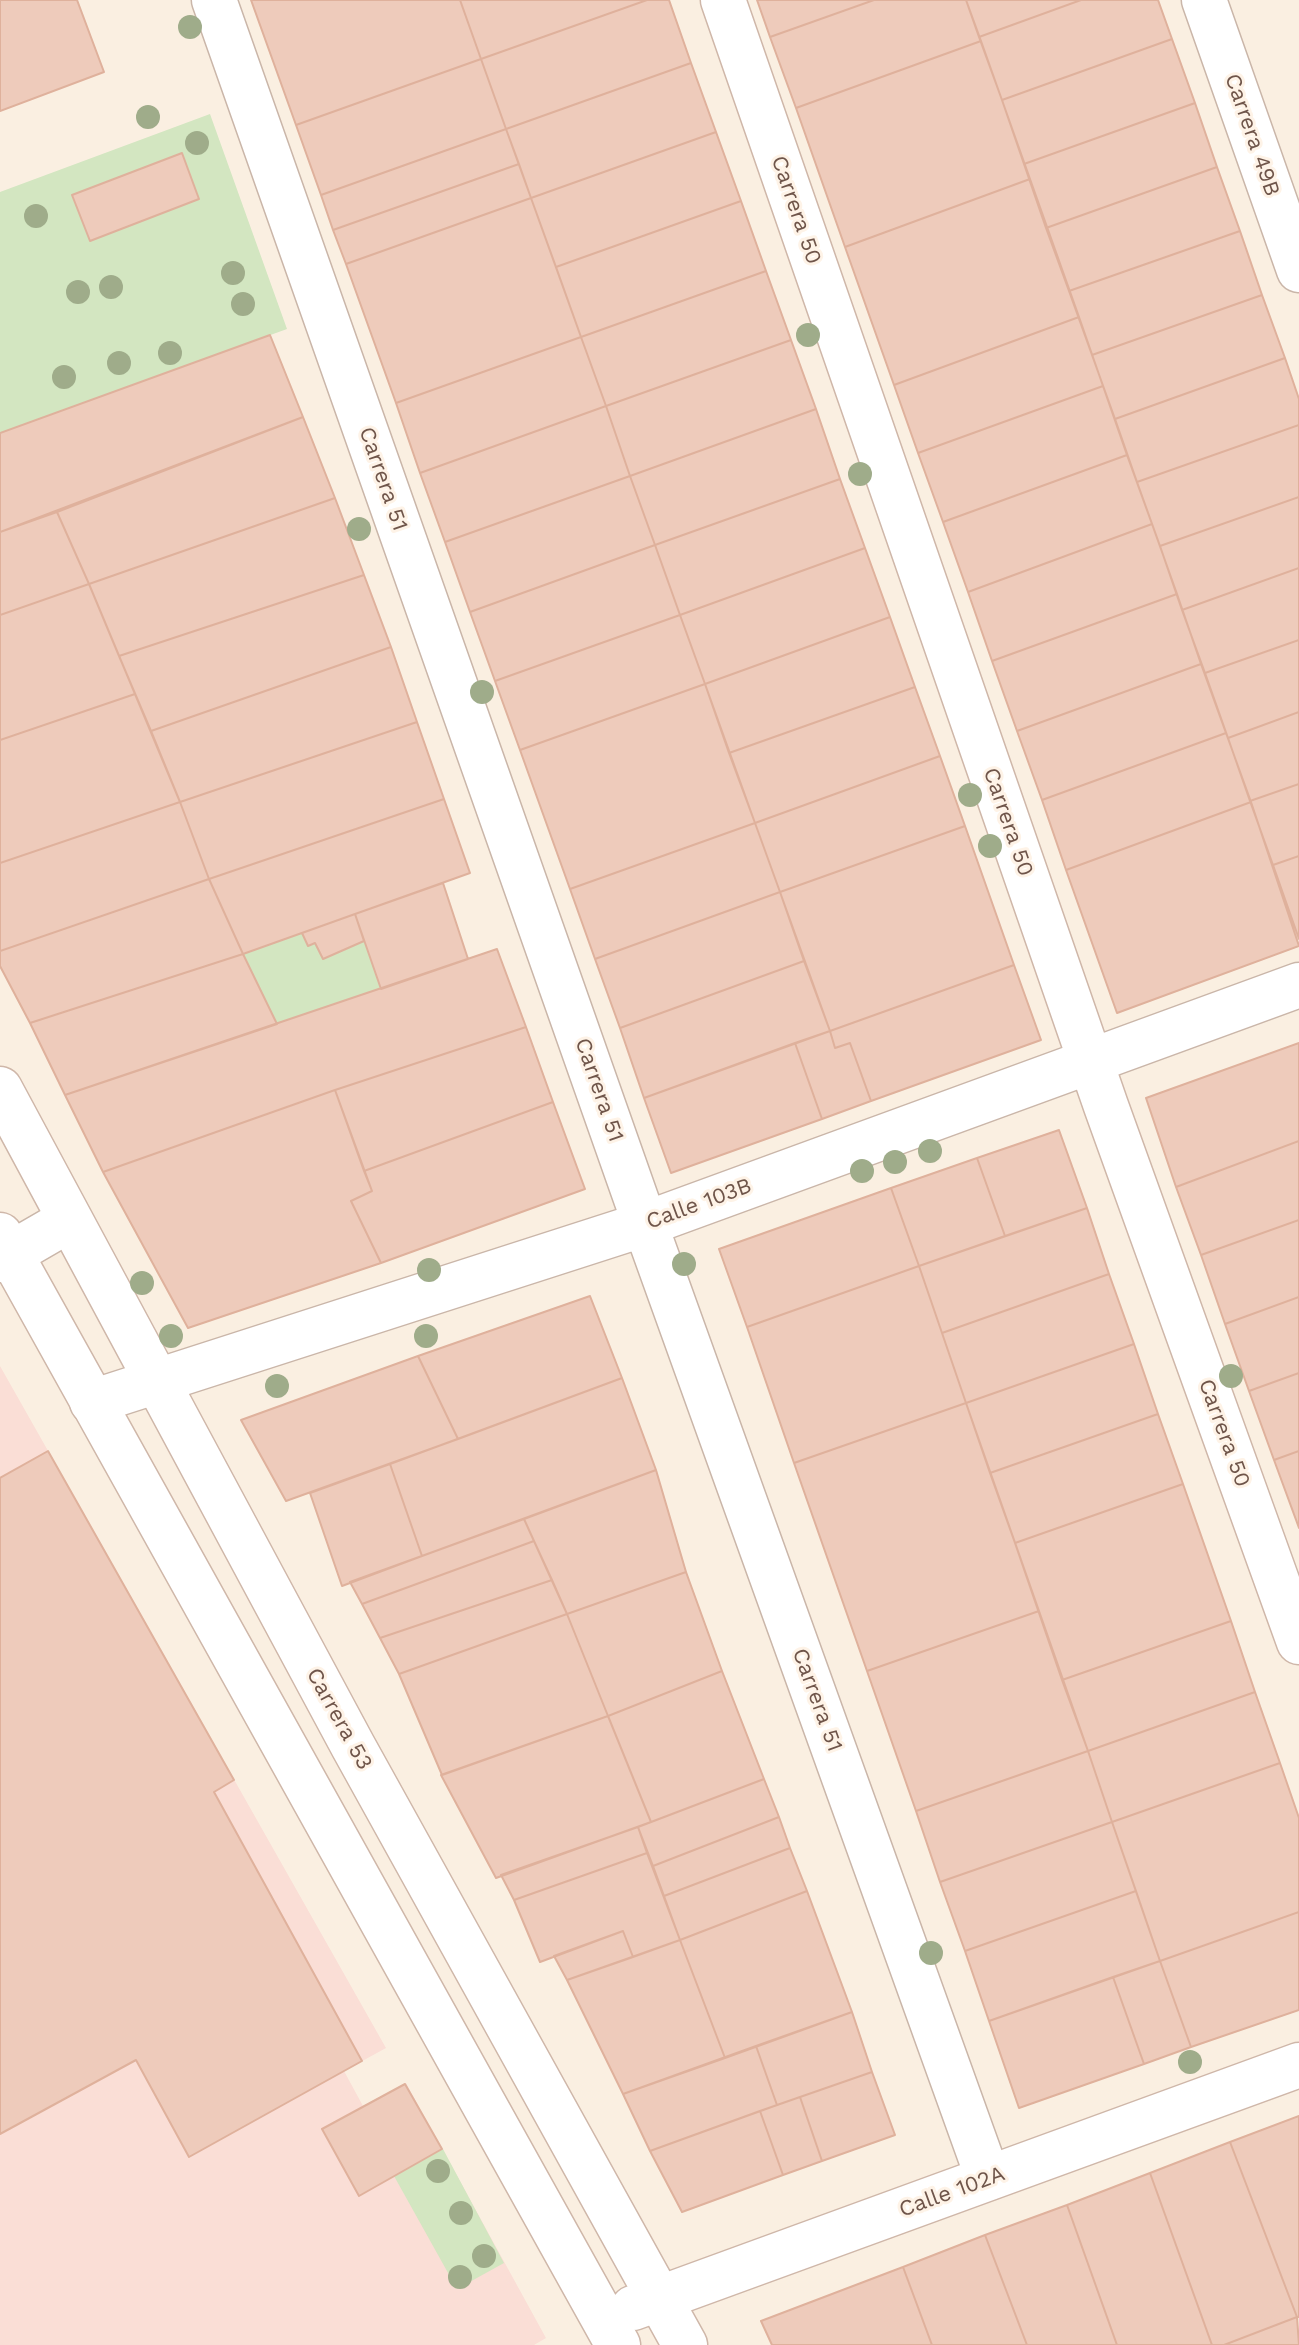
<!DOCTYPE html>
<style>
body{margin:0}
canvas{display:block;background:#faefe1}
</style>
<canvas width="1299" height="2345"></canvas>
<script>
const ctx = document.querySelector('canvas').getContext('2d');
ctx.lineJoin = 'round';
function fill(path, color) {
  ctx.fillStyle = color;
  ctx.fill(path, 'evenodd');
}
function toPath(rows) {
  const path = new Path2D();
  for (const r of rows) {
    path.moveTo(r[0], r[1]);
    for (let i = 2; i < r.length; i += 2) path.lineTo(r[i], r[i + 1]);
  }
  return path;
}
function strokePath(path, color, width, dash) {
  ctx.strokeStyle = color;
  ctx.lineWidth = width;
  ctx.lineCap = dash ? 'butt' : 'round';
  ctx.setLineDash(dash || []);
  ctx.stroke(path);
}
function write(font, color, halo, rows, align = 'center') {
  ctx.font = font + ' "Work Sans",sans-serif';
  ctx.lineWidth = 6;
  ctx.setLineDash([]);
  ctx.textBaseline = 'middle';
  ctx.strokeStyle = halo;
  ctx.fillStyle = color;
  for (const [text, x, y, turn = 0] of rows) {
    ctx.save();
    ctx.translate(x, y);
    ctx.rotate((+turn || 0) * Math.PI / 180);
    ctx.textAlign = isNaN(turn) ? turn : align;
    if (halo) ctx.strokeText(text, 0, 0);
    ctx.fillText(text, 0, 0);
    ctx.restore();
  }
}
const commercial = toPath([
 [0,1366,386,2048,344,2071,363,2106,406,2083,546,2338,534,2345,0,2345]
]);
const green = toPath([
 [210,114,287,329,0,433,0,192],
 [302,933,308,946,315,943,323,959,364,941,381,989,277,1024,243,954],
 [443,2149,504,2263,457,2289,394,2176]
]);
const building = toPath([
 [0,0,77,0,104,72,0,111,0,0],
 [251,0,460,0,481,59,296,125,251,0],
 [460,0,647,0,481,59,460,0],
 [647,0,669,0,691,63,506,129,481,59,647,0],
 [757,0,874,0,770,37,757,0],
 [874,0,966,0,981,41,796,108,770,37,874,0],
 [966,0,1081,0,979,37,966,0],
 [1081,0,1158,0,1172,39,1002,100,979,37,1081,0],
 [1172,39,1195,103,1024,164,1002,100,1172,39],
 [981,41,1030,179,845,247,796,108,981,41],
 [481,59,506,129,321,195,296,125,481,59],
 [691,63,716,132,531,198,506,129,691,63],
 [1195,103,1217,167,1046,228,1024,164,1195,103],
 [506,129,519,164,333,230,321,195,506,129],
 [716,132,741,201,556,267,531,198,716,132],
 [182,153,199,199,90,241,72,195,182,153],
 [519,164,531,198,346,264,333,230,519,164],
 [1217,167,1240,231,1069,291,1046,228,1217,167],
 [1030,179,1079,317,894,385,845,247,1030,179],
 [531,198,581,337,396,403,346,264,531,198],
 [741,201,766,271,581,337,556,267,741,201],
 [1240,231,1262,295,1092,355,1069,291,1240,231],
 [766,271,791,340,606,406,581,337,766,271],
 [1262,295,1285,358,1115,419,1092,355,1262,295],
 [1079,317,1103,386,918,453,894,385,1079,317],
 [270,335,303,417,0,532,0,433,270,335],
 [581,337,606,406,420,473,396,403,581,337],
 [791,340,816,409,630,476,606,406,791,340],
 [1285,358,1299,399,1299,425,1137,482,1115,419,1285,358],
 [1103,386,1127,455,943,522,918,453,1103,386],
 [606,406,630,476,445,542,420,473,606,406],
 [816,409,840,479,655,545,630,476,816,409],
 [303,417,335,498,89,584,57,512,303,417],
 [1299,425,1299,497,1160,546,1137,482,1299,425],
 [1127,455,1152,524,968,592,943,522,1127,455],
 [630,476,655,545,470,612,445,542,630,476],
 [840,479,865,548,680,615,655,545,840,479],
 [1299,497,1299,568,1182,610,1160,546,1299,497],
 [335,498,364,575,119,656,89,584,335,498],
 [57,512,89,584,0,615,0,532,57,512],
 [1152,524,1177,594,992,661,968,592,1152,524],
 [655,545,680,615,495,681,470,612,655,545],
 [865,548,890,617,705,684,680,615,865,548],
 [1299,568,1299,640,1205,673,1182,610,1299,568],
 [364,575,391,647,151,731,119,656,364,575],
 [89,584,135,694,0,740,0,615,89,584],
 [1177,594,1201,664,1017,731,992,661,1177,594],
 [680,615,705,684,520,750,495,681,680,615],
 [890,617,915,687,729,753,705,684,890,617],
 [1299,640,1299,712,1228,738,1205,673,1299,640],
 [391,647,417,722,180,802,151,731,391,647],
 [1201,664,1226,733,1042,800,1017,731,1201,664],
 [705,684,755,823,570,889,520,750,705,684],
 [915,687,940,756,755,823,729,753,915,687],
 [135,694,180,802,0,863,0,740,135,694],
 [1299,712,1299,784,1250,801,1228,738,1299,712],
 [417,722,444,799,209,879,180,802,417,722],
 [1226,733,1251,802,1066,870,1042,800,1226,733],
 [940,756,965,826,780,892,755,823,940,756],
 [1299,784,1299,856,1273,865,1250,801,1299,784],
 [444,799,470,873,243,954,209,879,444,799],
 [180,802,209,879,0,951,0,863,180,802],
 [1251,802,1299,946,1117,1013,1066,870,1251,802],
 [755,823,780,892,595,959,570,889,755,823],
 [965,826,1014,965,830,1031,780,892,965,826],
 [1299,856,1299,939,1273,865,1299,856],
 [209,879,243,954,30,1023,0,966,0,951,209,879],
 [443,883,468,959,381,989,355,914,443,883],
 [780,892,804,961,620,1028,595,959,780,892],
 [355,914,364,941,323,959,315,943,308,946,302,933,355,914],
 [497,949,526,1027,335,1090,103,1172,65,1095,497,949],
 [243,954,277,1024,65,1095,30,1023,243,954],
 [804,961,830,1031,644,1098,620,1028,804,961],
 [1014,965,1041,1040,871,1101,850,1043,835,1048,830,1031,1014,965],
 [526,1027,553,1102,364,1171,335,1090,526,1027],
 [830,1031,835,1048,850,1043,871,1101,822,1119,795,1043,830,1031],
 [795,1043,822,1119,671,1173,644,1098,795,1043],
 [1299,1043,1299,1141,1176,1187,1146,1098,1299,1043],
 [335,1090,372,1191,351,1201,381,1263,188,1328,103,1172,335,1090],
 [553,1102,585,1189,381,1263,351,1201,372,1191,364,1171,553,1102],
 [1059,1130,1087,1208,1005,1236,977,1158,1059,1130],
 [1299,1141,1299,1220,1201,1255,1176,1187,1299,1141],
 [977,1158,1005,1236,919,1266,891,1188,977,1158],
 [891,1188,919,1266,747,1327,719,1249,891,1188],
 [1087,1208,1109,1274,942,1333,919,1266,1087,1208],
 [1299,1220,1299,1297,1225,1324,1201,1255,1299,1220],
 [919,1266,966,1403,794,1463,747,1327,919,1266],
 [1109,1274,1134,1344,966,1403,942,1333,1109,1274],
 [590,1296,622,1378,458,1439,418,1356,590,1296],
 [1299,1297,1299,1373,1249,1391,1225,1324,1299,1297],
 [1134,1344,1158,1414,990,1473,966,1403,1134,1344],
 [418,1356,458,1439,286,1501,241,1420,418,1356],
 [1299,1373,1299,1451,1274,1460,1249,1391,1299,1373],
 [622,1378,656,1470,422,1556,390,1464,622,1378],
 [966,1403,1039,1611,867,1671,794,1463,966,1403],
 [1158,1414,1183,1484,1015,1543,990,1473,1158,1414],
 [48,1451,234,1780,214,1792,362,2061,189,2157,136,2060,0,2134,0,1478,48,1451],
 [1299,1451,1299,1528,1274,1460,1299,1451],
 [390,1464,422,1556,342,1586,310,1493,390,1464],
 [656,1470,686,1572,567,1614,524,1519,656,1470],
 [1183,1484,1231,1621,1062,1680,1015,1543,1183,1484],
 [524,1519,534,1541,362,1604,350,1582,524,1519],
 [534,1541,552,1580,380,1638,362,1604,534,1541],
 [686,1572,722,1671,608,1716,567,1614,686,1572],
 [552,1580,567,1614,399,1674,380,1638,552,1580],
 [1039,1611,1088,1751,916,1811,867,1671,1039,1611],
 [567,1614,608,1716,442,1775,399,1674,567,1614],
 [1231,1621,1255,1692,1088,1751,1062,1680,1231,1621],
 [722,1671,764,1779,651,1822,608,1716,722,1671],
 [1255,1692,1280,1763,1112,1822,1088,1751,1255,1692],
 [608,1716,651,1822,496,1878,441,1775,608,1716],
 [1088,1751,1112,1822,940,1882,916,1811,1088,1751],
 [1280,1763,1299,1818,1299,1912,1160,1961,1112,1822,1280,1763],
 [764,1779,779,1817,653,1866,638,1827,764,1779],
 [779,1817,790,1848,664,1896,653,1866,779,1817],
 [1112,1822,1136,1891,965,1951,940,1882,1112,1822],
 [638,1827,647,1853,514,1900,501,1875,638,1827],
 [790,1848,807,1891,680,1940,664,1896,790,1848],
 [647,1853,680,1940,633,1957,623,1931,540,1962,514,1900,647,1853],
 [807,1891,852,2012,725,2058,680,1940,807,1891],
 [1136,1891,1160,1961,989,2021,965,1951,1136,1891],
 [1299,1912,1299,2010,1191,2047,1160,1961,1299,1912],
 [623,1931,633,1957,567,1980,554,1956,623,1931],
 [680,1940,725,2058,623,2094,567,1980,680,1940],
 [1160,1961,1191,2047,1144,2064,1113,1977,1160,1961],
 [1113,1977,1144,2064,1019,2108,989,2021,1113,1977],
 [852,2012,872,2072,777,2105,756,2046,852,2012],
 [756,2046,777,2105,650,2151,623,2094,756,2046],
 [872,2072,895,2135,822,2161,800,2097,872,2072],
 [405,2084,442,2149,359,2196,322,2129,405,2084],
 [800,2097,822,2161,783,2175,760,2111,800,2097],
 [760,2111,783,2175,682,2212,650,2151,760,2111],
 [1299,2116,1299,2317,1297,2317,1230,2142,1299,2116],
 [1230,2142,1297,2317,1224,2345,1212,2345,1150,2173,1230,2142],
 [1150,2173,1212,2345,1117,2345,1067,2205,1150,2173],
 [1067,2205,1117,2345,1027,2345,985,2235,1067,2205],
 [985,2235,1027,2345,932,2345,903,2267,985,2235],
 [903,2267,932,2345,772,2345,761,2321,903,2267],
 [1297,2317,1299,2345,1224,2345,1297,2317]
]);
const street = toPath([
 [214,0,645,1224,988,2178],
 [1204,0,1299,270],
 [0,1260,69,1220],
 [92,1402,645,1224,1299,985]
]);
const secondary = toPath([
 [723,0,1106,1106,1299,1642],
 [0,1089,353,1746,685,2345],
 [0,1235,618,2345],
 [633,2308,1299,2065]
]);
const trees = [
 [190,27],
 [148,117],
 [197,143],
 [36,216],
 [233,273],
 [111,287],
 [78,292],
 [243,304],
 [808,335],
 [170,353],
 [119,363],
 [64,377],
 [860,474],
 [359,529],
 [482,692],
 [970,795],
 [990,846],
 [930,1151],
 [895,1162],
 [862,1171],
 [684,1264],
 [429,1270],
 [142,1283],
 [171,1336],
 [426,1336],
 [1231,1376],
 [277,1386],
 [931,1953],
 [1190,2062],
 [438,2171],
 [461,2213],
 [484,2256],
 [460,2277]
];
const streetNames = [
 ["Carrera 49B",1252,135,71],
 ["Carrera 50",796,210,71],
 ["Carrera 51",383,479,71],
 ["Carrera 50",1008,822,71],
 ["Carrera 51",599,1090,71],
 ["Calle 103B",699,1204,-20],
 ["Carrera 50",1224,1433,70],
 ["Carrera 51",817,1700,70],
 ["Carrera 53",339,1719,61],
 ["Calle 102A",952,2192,-20]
];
fill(commercial, '#faded6');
fill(green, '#d3e6c1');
fill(building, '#eecbbb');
strokePath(building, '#dfb19c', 2);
strokePath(street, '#cab6a9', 47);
strokePath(secondary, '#cfb7a9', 47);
strokePath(street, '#fff', 44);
strokePath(secondary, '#fff', 44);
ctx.fillStyle = '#9fac8a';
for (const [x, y] of trees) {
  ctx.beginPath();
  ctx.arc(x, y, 12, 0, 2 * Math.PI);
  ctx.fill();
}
write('22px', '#6f554a', '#fef3e7', streetNames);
</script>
